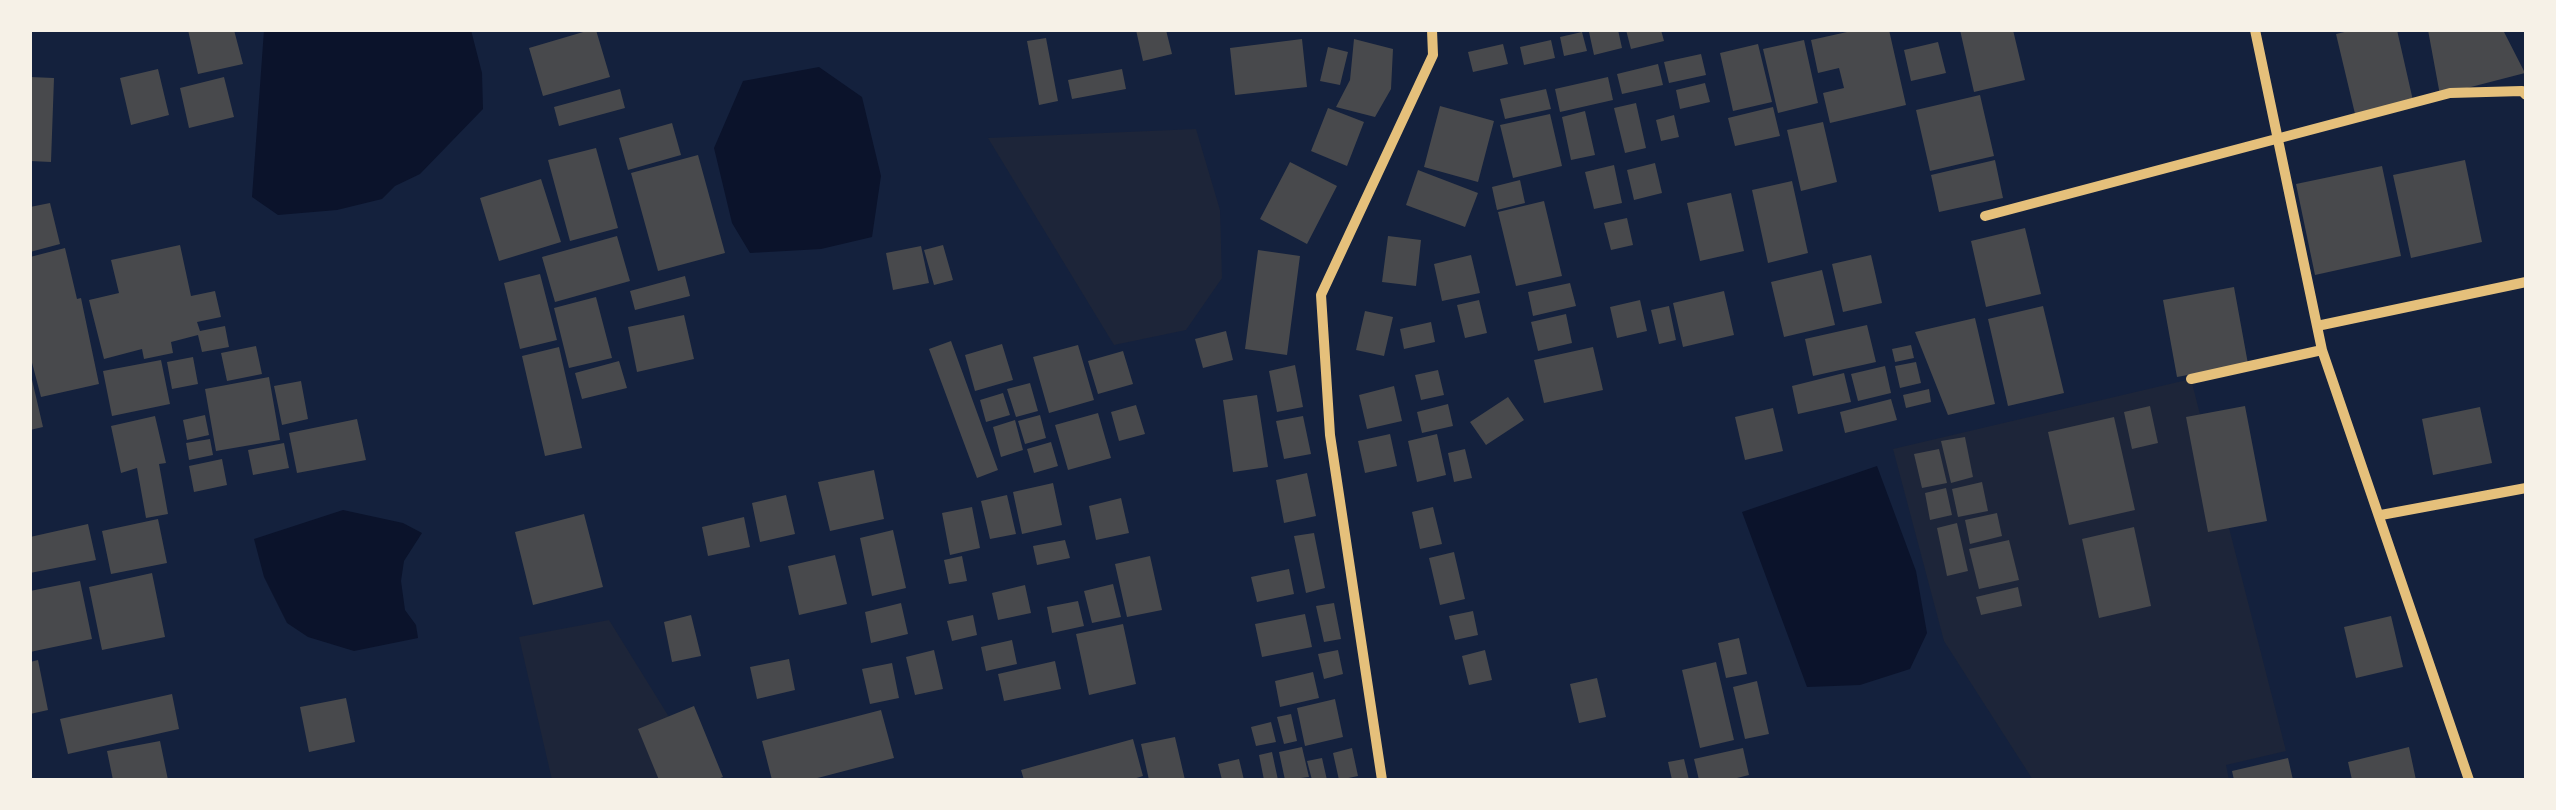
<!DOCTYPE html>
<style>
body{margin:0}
#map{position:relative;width:2556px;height:810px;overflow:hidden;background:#14213d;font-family:"IBM Plex Sans",sans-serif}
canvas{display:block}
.frame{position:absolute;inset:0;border:32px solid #f6f1e7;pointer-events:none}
</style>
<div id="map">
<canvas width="2556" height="810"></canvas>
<div class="frame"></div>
</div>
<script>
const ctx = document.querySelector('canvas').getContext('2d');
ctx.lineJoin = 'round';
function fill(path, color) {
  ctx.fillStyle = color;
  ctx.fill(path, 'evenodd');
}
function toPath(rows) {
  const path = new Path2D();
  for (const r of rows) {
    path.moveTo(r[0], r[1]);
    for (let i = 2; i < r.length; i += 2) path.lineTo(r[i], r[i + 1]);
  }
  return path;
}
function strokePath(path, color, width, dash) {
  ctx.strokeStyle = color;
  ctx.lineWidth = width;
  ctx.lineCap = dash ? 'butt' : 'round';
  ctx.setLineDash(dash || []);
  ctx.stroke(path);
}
const green = toPath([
 [1196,129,1220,210,1222,278,1186,330,1114,345,988,138],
 [2191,379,2286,751,2226,765,2229,780,2033,780,1944,641,1893,449],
 [609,620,708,780,552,780,519,637]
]);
const water = toPath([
 [264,30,471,30,482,73,483,109,420,174,395,186,382,199,337,210,278,215,252,197],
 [819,67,862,97,881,176,872,237,821,249,750,253,732,223,714,148,743,81],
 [1877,466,1916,571,1927,633,1910,669,1860,685,1807,687,1742,512],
 [343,510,403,523,422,533,404,561,401,581,405,610,416,625,418,638,354,651,308,637,287,623,264,577,254,539]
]);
const building = toPath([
 [188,30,234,30,243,64,198,74],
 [590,30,596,30,610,77,543,96,529,48],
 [1136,30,1166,30,1172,54,1143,61],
 [1597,30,1618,30,1622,48,1594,55,1589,32],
 [1626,30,1661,30,1664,41,1631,49],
 [1856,30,1889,30,1906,105,1830,123,1823,93,1844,88,1839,68,1818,73,1811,40],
 [1960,30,2013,30,2025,80,1974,92],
 [2353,30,2397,30,2414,105,2356,118,2336,34],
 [2428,30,2503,30,2525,73,2440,95],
 [1582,32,1587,51,1564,56,1560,37],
 [1046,38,1058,101,1039,105,1027,41],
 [1302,39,1307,87,1235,95,1230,48],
 [1354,39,1393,49,1391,89,1375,117,1336,107,1350,80],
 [1551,40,1555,58,1524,65,1520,47],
 [1804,40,1818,103,1778,113,1763,49],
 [1938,42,1946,73,1911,81,1904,50],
 [1503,44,1508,64,1473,72,1468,52],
 [1758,44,1772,102,1733,111,1720,53],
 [1328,47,1348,52,1340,85,1320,81],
 [1701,54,1706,75,1669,83,1664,62],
 [1658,64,1663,85,1622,94,1617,74],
 [158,69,169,115,131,125,120,78],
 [1122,69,1126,89,1072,99,1068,80],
 [30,77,54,78,51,162,30,161],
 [224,77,234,117,189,128,180,88],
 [1608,77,1613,100,1560,112,1555,89],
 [1705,83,1710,102,1680,109,1676,90],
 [620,89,625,108,559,126,554,107],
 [1546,89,1551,109,1505,119,1500,99],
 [1980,95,1994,156,1930,171,1916,110],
 [1636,103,1646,148,1625,153,1614,108],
 [1440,106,1494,121,1478,182,1424,167],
 [1773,107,1780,136,1735,146,1728,118],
 [1328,108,1364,122,1347,166,1311,151],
 [1585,111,1595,155,1571,160,1562,117],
 [1550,114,1562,166,1513,178,1500,125],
 [1674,115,1679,137,1661,141,1656,120],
 [1823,122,1837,182,1801,191,1787,130],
 [672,123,681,155,628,170,619,138],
 [596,148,618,228,570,241,548,160],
 [698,155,725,253,658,271,631,173],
 [1995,160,2003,198,1939,212,1931,175],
 [2465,160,2482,242,2411,258,2393,175],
 [1290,162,1337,186,1307,244,1260,219],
 [1655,163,1662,193,1634,200,1627,170],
 [1614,165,1622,203,1594,209,1585,172],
 [2382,166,2401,256,2315,275,2296,184],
 [1418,170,1478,193,1465,227,1406,205],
 [541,179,561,242,499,261,480,198],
 [1520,180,1525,203,1497,210,1492,187],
 [1792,181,1808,253,1768,263,1752,190],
 [1731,193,1744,251,1700,261,1687,203],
 [1544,201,1562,276,1516,286,1498,212],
 [50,203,60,244,30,252,30,207],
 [1627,218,1633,245,1611,250,1604,223],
 [2025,228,2041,294,1986,307,1971,241],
 [617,236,630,281,555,302,542,257],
 [1388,236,1421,240,1416,286,1382,282],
 [180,245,191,296,215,291,221,317,197,322,200,331,225,326,229,347,202,352,198,335,171,342,173,353,144,359,142,349,104,359,89,300,119,293,111,260],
 [943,245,953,280,934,285,924,250],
 [921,246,929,283,893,290,886,253],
 [65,248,77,299,81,298,99,384,41,397,30,355,30,257],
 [1258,250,1300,256,1287,355,1245,349],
 [1471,255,1480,293,1442,301,1434,264],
 [1871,255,1882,303,1843,312,1832,264],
 [1822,270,1835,325,1784,337,1771,282],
 [540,274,557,340,520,349,504,283],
 [685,276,690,296,635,310,630,291],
 [1570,283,1576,306,1533,316,1528,292],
 [2234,287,2248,364,2177,377,2163,300],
 [1724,291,1734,335,1683,347,1673,303],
 [596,297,612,358,569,368,554,308],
 [1479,300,1487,333,1465,338,1457,305],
 [1640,300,1647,331,1617,338,1610,307],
 [1669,306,1676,340,1659,344,1651,310],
 [2043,306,2064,393,2008,406,1988,319],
 [1365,311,1393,317,1384,356,1356,350],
 [1566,314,1572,343,1538,351,1531,322],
 [684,315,694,359,637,372,628,327],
 [1975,318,1995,404,1948,415,1915,332],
 [1431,322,1435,342,1404,349,1400,329],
 [1867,325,1876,362,1813,376,1805,339],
 [1226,331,1233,360,1203,368,1195,339],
 [951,341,998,470,977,478,929,349],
 [1002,344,1013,380,975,391,965,355],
 [1078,345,1094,400,1049,413,1033,357],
 [1911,345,1914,358,1895,362,1892,349],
 [256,346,262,374,227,381,221,353],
 [559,347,582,448,545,456,522,356],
 [1593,347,1603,390,1544,403,1534,360],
 [1123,351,1133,384,1098,394,1088,361],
 [193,357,198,384,172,389,167,362],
 [161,360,170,404,112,416,103,371],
 [619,361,627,388,582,399,575,373],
 [1916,362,1921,383,1900,388,1895,366],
 [1295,365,1303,407,1277,412,1269,371],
 [1885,366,1891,393,1858,401,1851,374],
 [1438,370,1444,395,1421,400,1415,375],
 [30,371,43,427,30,430],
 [1844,373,1851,402,1798,414,1792,386],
 [269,377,280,440,216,451,205,389],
 [301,381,308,419,282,425,274,386],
 [1030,383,1038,411,1016,417,1007,389],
 [1394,386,1402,421,1367,429,1359,395],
 [1929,389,1931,402,1906,408,1903,395],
 [1003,393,1010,415,986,422,980,400],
 [1257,395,1268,467,1233,472,1223,400],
 [1508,397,1524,420,1486,445,1470,422],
 [1891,399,1897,420,1845,433,1840,412],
 [1448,404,1453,426,1422,433,1417,412],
 [1136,405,1145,434,1119,441,1111,412],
 [2150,406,2158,443,2132,449,2124,412],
 [2245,406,2267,521,2208,532,2186,417],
 [2480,407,2492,463,2433,475,2422,419],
 [1773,408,1783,451,1745,460,1735,417],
 [1098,413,1111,458,1068,470,1055,425],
 [205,415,209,435,187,440,183,420],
 [1040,415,1046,438,1025,444,1018,421],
 [155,416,166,463,159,464,168,514,146,518,137,468,121,473,111,426],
 [1303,416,1311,454,1284,459,1276,421],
 [2114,417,2135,510,2069,525,2048,432],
 [357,419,366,460,297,473,289,433],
 [1015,420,1023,450,1001,457,993,427],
 [1390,434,1397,466,1365,473,1358,441],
 [1437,434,1446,475,1417,482,1408,441],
 [1965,437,1973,477,1951,483,1941,441],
 [210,439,213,455,189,460,186,443],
 [1051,442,1058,466,1034,473,1027,449],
 [284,443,289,468,253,475,248,450],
 [1465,449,1472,478,1454,482,1448,453],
 [1939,449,1947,483,1922,488,1914,454],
 [222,459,227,485,194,492,189,466],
 [874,470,884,519,830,531,818,482],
 [1307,473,1316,516,1284,523,1276,480],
 [1982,482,1988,511,1958,517,1952,489],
 [1053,483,1062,525,1022,534,1013,492],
 [1946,488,1952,515,1930,520,1925,493],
 [786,495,795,534,760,542,752,503],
 [1007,495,1016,534,990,539,981,501],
 [1121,498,1129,533,1096,540,1089,506],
 [972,507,980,548,950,555,942,513],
 [1433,507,1442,544,1420,549,1412,512],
 [1997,513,2002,536,1970,544,1965,520],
 [584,514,603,587,533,605,515,532],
 [744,517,750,547,708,556,702,527],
 [158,519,167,563,111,574,102,531],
 [1957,523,1968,571,1947,576,1937,528],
 [88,524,96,560,30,573,30,537],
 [2134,527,2151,606,2099,618,2082,539],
 [893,530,906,588,872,596,860,538],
 [1314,533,1325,588,1306,593,1294,536],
 [1065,540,1070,558,1037,565,1033,546],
 [2009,540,2019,580,1979,589,1969,549],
 [1454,552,1465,599,1440,605,1429,558],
 [835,555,847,604,799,615,788,566],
 [962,556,967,581,949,584,944,560],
 [1150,556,1162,610,1127,617,1115,564],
 [1289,569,1294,594,1257,602,1251,577],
 [152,573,165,637,102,650,89,587],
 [80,581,92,639,30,652,30,591],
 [1113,584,1121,617,1092,623,1084,591],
 [1025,585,1031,613,998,620,992,593],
 [2018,587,2022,606,1981,615,1976,597],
 [1078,601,1084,626,1052,633,1047,607],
 [901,603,908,634,871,643,865,612],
 [1334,603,1341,639,1324,642,1316,606],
 [1473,611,1478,635,1455,640,1449,616],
 [1305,614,1312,647,1262,657,1255,624],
 [691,615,701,656,672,662,664,622],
 [973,615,977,635,952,641,947,621],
 [2391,616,2403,667,2356,678,2344,627],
 [1123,624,1136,684,1089,695,1076,634],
 [1739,638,1747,674,1726,678,1718,643],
 [1012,640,1017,664,986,671,981,647],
 [934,650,943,689,915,695,906,657],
 [1338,650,1343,674,1324,679,1318,654],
 [1485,650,1492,680,1469,685,1462,656],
 [789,659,795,690,757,699,750,667],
 [38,660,48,710,30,714,30,662],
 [1055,661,1061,689,1004,701,998,674],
 [1716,662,1734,740,1700,748,1682,670],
 [892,663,899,698,870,704,862,669],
 [1313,672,1319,698,1280,707,1275,681],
 [1597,678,1606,717,1579,723,1570,684],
 [1757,681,1769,734,1745,739,1733,687],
 [172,694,179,729,68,754,60,719],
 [346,698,355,742,309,752,300,707],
 [1335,699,1343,737,1305,746,1297,708],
 [694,706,723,777,715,780,659,780,638,729],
 [881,710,894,758,810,780,772,780,762,741],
 [1291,714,1297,741,1284,744,1277,717],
 [1271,722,1276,742,1256,746,1251,727],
 [1175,737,1185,780,1149,780,1141,744],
 [1133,739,1143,776,1130,780,1024,780,1021,770],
 [160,741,168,780,113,780,107,751],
 [1302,747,1309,777,1285,780,1279,752],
 [2409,747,2416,780,2352,780,2348,762],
 [1352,748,1358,776,1339,780,1333,753],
 [1743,748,1749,775,1729,780,1699,780,1694,759],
 [1272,752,1278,780,1264,780,1259,755],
 [1322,758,1327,780,1312,780,1307,761],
 [2288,758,2293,780,2234,780,2232,771],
 [1239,759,1244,780,1222,780,1218,764],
 [1684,759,1689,780,1672,780,1668,762]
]);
const minor = toPath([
 [2255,30,2322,350,2469,780],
 [1985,216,2450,93,2522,91,2526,95],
 [2317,326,2526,282],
 [2191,379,2322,350],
 [2381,515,2526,488],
 [1382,780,1330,435,1321,295,1433,55,1432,30]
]);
fill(green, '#1d2539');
fill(water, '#0b132b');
fill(building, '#48494c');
strokePath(minor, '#e5c07b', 10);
</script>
